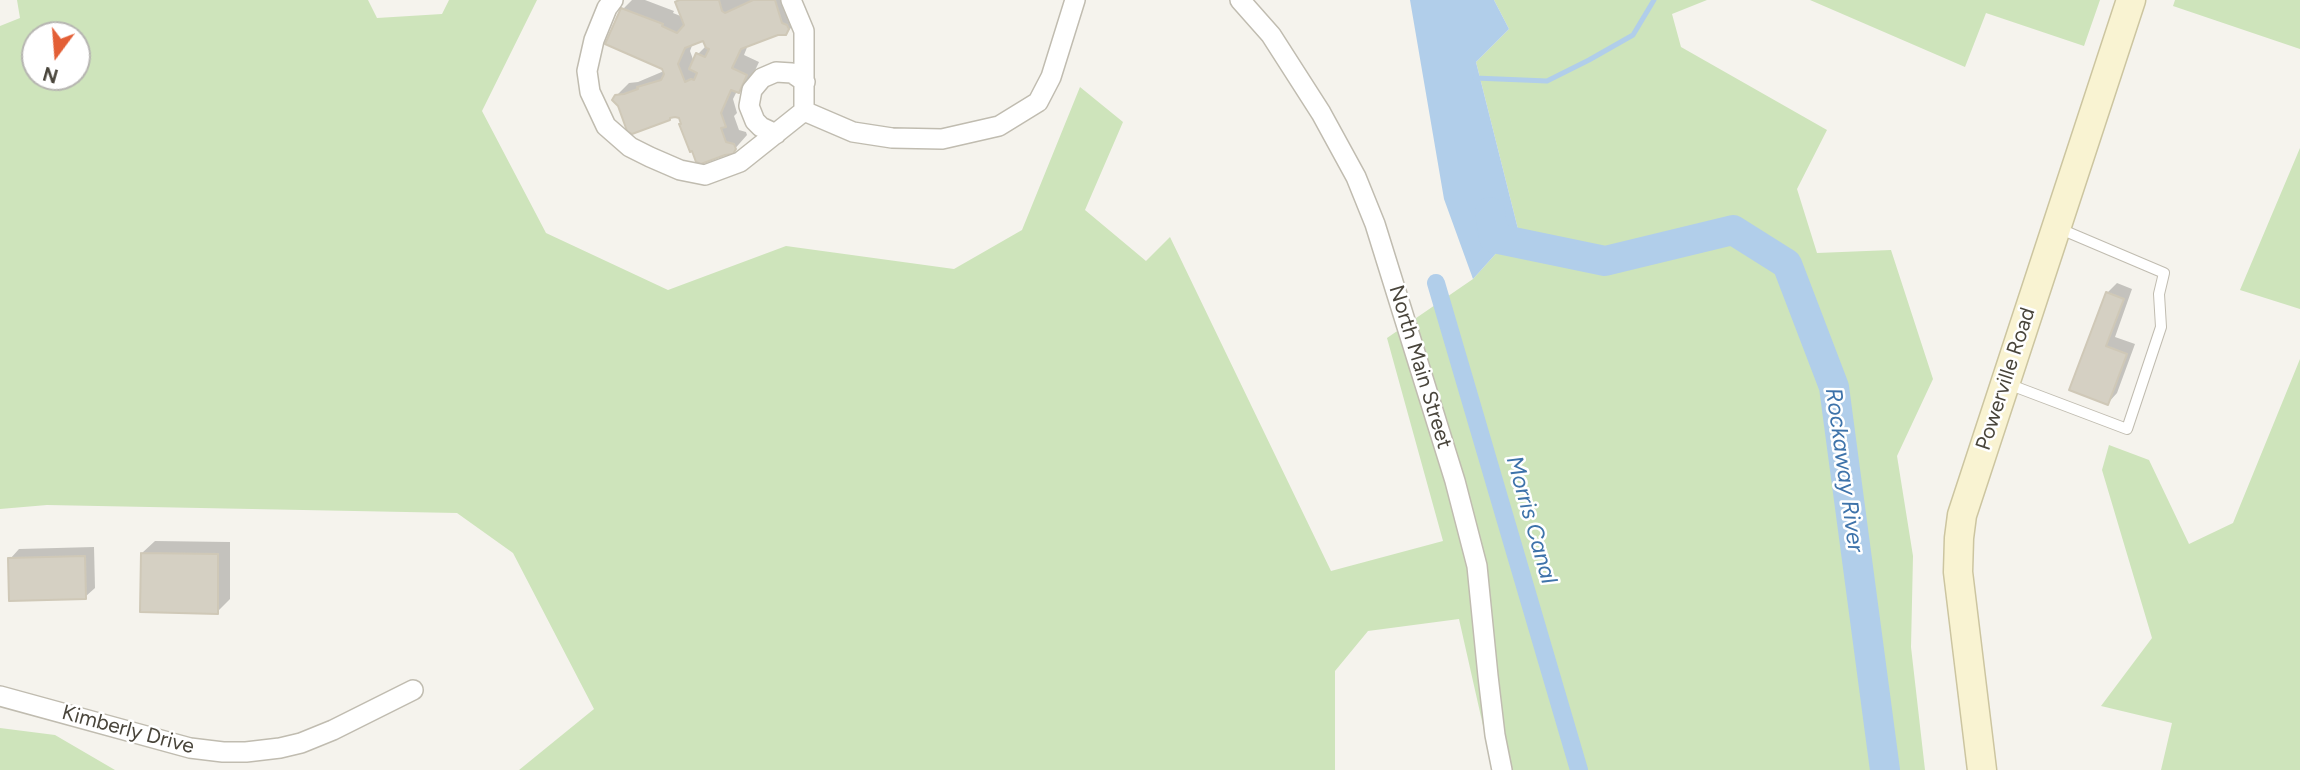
<!DOCTYPE html>
<style>
body{margin:0}
#map{position:relative;width:2300px;height:770px;overflow:hidden;background:#f5f3ed;font-family:Figtree,sans-serif}
canvas{display:block}
.north{position:absolute;left:21px;top:21px;width:70px;height:70px;box-sizing:border-box;background:#fff;border:2px solid #b6b5b1;border-radius:50%;rotate:196deg;font-size:19px;font-weight:700;line-height:28px;text-align:center;color:#49453b}
.north::after{content:'';display:block;margin:auto;width:24px;height:32px;background:#e35f36;clip-path:polygon(50% 0,100% 100%,50% 72%,0 100%)}
</style>
<div id="map">
<canvas width="2300" height="770"></canvas>
<div class="north">N</div>
</div>
<script>
const ctx = document.querySelector('canvas').getContext('2d');
ctx.lineJoin = 'round';
function fill(path, color) {
  ctx.fillStyle = color;
  ctx.fill(path, 'evenodd');
}
function toPath(rows) {
  const path = new Path2D();
  for (const r of rows) {
    path.moveTo(r[0], r[1]);
    for (let i = 2; i < r.length; i += 2) path.lineTo(r[i], r[i + 1]);
  }
  return path;
}
function strokePath(path, color, width, dash) {
  ctx.strokeStyle = color;
  ctx.lineWidth = width;
  ctx.lineCap = dash ? 'butt' : 'round';
  ctx.setLineDash(dash || []);
  ctx.stroke(path);
}
function write(font, color, halo, rows, align = 'center') {
  ctx.font = font + ' Figtree,sans-serif';
  ctx.lineWidth = 5;
  ctx.setLineDash([]);
  ctx.textBaseline = 'middle';
  ctx.strokeStyle = halo;
  ctx.fillStyle = color;
  for (const [text, x, y, turn = 0] of rows) {
    ctx.save();
    ctx.translate(x, y);
    ctx.rotate((+turn || 0) * Math.PI / 180);
    ctx.textAlign = isNaN(turn) ? turn : align;
    if (halo) ctx.strokeText(text, 0, 0);
    ctx.fillText(text, 0, 0);
    ctx.restore();
  }
}
const green = toPath([
 [17,0,368,0,377,18,442,14,449,0,537,0,482,111,546,233,668,290,786,246,954,269,1022,230,1080,87,1123,122,1085,210,1146,261,1170,237,1331,571,1443,541,1387,338,1473,279,1518,229,1476,62,1509,29,1494,0,1707,0,1672,14,1681,47,1827,130,1797,189,1817,253,1891,250,1933,379,1897,456,1913,556,1911,647,1925,770,1493,770,1459,619,1368,631,1335,671,1335,770,519,770,594,709,513,553,457,513,47,505,0,509,0,26,20,18],
 [35,35,77,35,77,77,35,77],
 [1810,0,2100,0,2084,46,1986,13,1965,67],
 [2175,0,2300,0,2300,49,2173,6],
 [2300,148,2300,309,2240,290],
 [2300,359,2300,770,2161,770,2172,723,2101,706,2152,638,2102,470,2109,445,2149,460,2189,544,2233,523],
 [0,728,55,735,115,770,0,770]
]);
const water = toPath([
 [1410,0,1494,0,1509,29,1476,62,1518,229,1473,279,1444,199]
]);
const shadow = toPath([
 [632,0,645,0,674,11,673,13,683,17,679,0,791,0,799,20,786,33,778,33,748,45,744,55,759,62,751,79,738,91,737,91,733,99,737,113,734,116,739,130,746,132,747,135,732,152,681,117,673,116,670,119,616,96,629,83,638,82,664,71,623,9],
 [704,39,707,45,698,54,694,62,690,51,693,43],
 [2117,283,2132,289,2115,337,2135,344,2117,393,2108,403,2071,389,2107,293],
 [155,541,230,542,230,599,217,612,142,553],
 [94,547,95,588,85,597,10,559,19,549]
]);
const stream = toPath([
 [1475,78,1547,81,1589,60,1633,35,1654,0]
]);
const canal = toPath([
 [1436,283,1579,770]
]);
const river = toPath([
 [1490,212,1494,238,1605,261,1733,230,1787,264,1834,387,1885,770]
]);
const building = toPath([
 [679,0,719,0,722,11,725,13,753,0,775,0,782,23,787,25,789,29,786,35,778,35,741,49,732,68,747,75,739,93,731,90,721,113,726,127,721,128,726,142,734,144,736,149,733,154,725,155,701,164,696,162,692,151,690,152,679,124,681,124,679,118,675,117,670,118,670,120,632,134,627,131,618,106,612,100,615,95,624,94,638,89,637,87,661,80,664,74,662,69,605,44,621,8,663,24,662,26,677,33,684,25,675,2,679,0],
 [703,41,706,48,709,49,705,57,696,53,689,69,697,73,694,80,691,79,685,82,678,64,685,48,703,41],
 [2106,292,2124,299,2106,346,2127,354,2108,405,2069,390,2106,292],
 [141,553,218,554,218,614,140,612,141,553],
 [85,556,86,599,9,601,8,558,85,556]
]);
const service = toPath([
 [2008,384,2127,429,2161,327,2159,294,2164,273,2058,228]
]);
const minor = toPath([
 [613,0,607,8,594,40,587,71,590,92,606,126,630,147,650,157,680,170,705,175,740,162,804,111,804,31,791,0],
 [1240,0,1271,35,1321,113,1356,177,1375,224,1455,481,1477,566,1488,676,1495,735,1502,770],
 [804,111,853,132,892,138,942,139,999,126,1038,102,1051,77,1075,0],
 [776,134,761,127,755,121,749,106,752,90,762,78,776,72,792,73,805,82],
 [0,696,190,748,223,752,246,752,280,748,301,743,333,730,413,690]
]);
const secondary = toPath([
 [1982,770,1958,572,1959,538,1962,515,2131,0]
]);
const streetNames = [
 ["North Main Street",1420,367,73],
 ["Powerville Road",2006,379,-72],
 ["Kimberly Drive",128,730,15]
];
const waterNames = [
 ["Rockaway River",1844,470,82],
 ["Morris Canal",1531,520,74]
];
fill(green, '#cee4bb');
fill(water, '#b1ceea');
fill(shadow, '#0003');
strokePath(stream, '#b1ceea', 5);
strokePath(canal, '#b1ceea', 18);
strokePath(river, '#b1ceea', 30);
fill(building, '#d5d0c3');
strokePath(building, '#cfc8b7', 2);
strokePath(service, '#c0bcb0', 12);
strokePath(minor, '#c0bcb0', 22);
strokePath(secondary, '#ccc5a0', 31);
strokePath(service, '#fff', 10);
strokePath(minor, '#fff', 19);
strokePath(secondary, '#f9f3d2', 28);
write('21px', '#49453b', '#fff', streetNames);
write('italic 23px', '#3e73aa', '#fff', waterNames);
</script>
